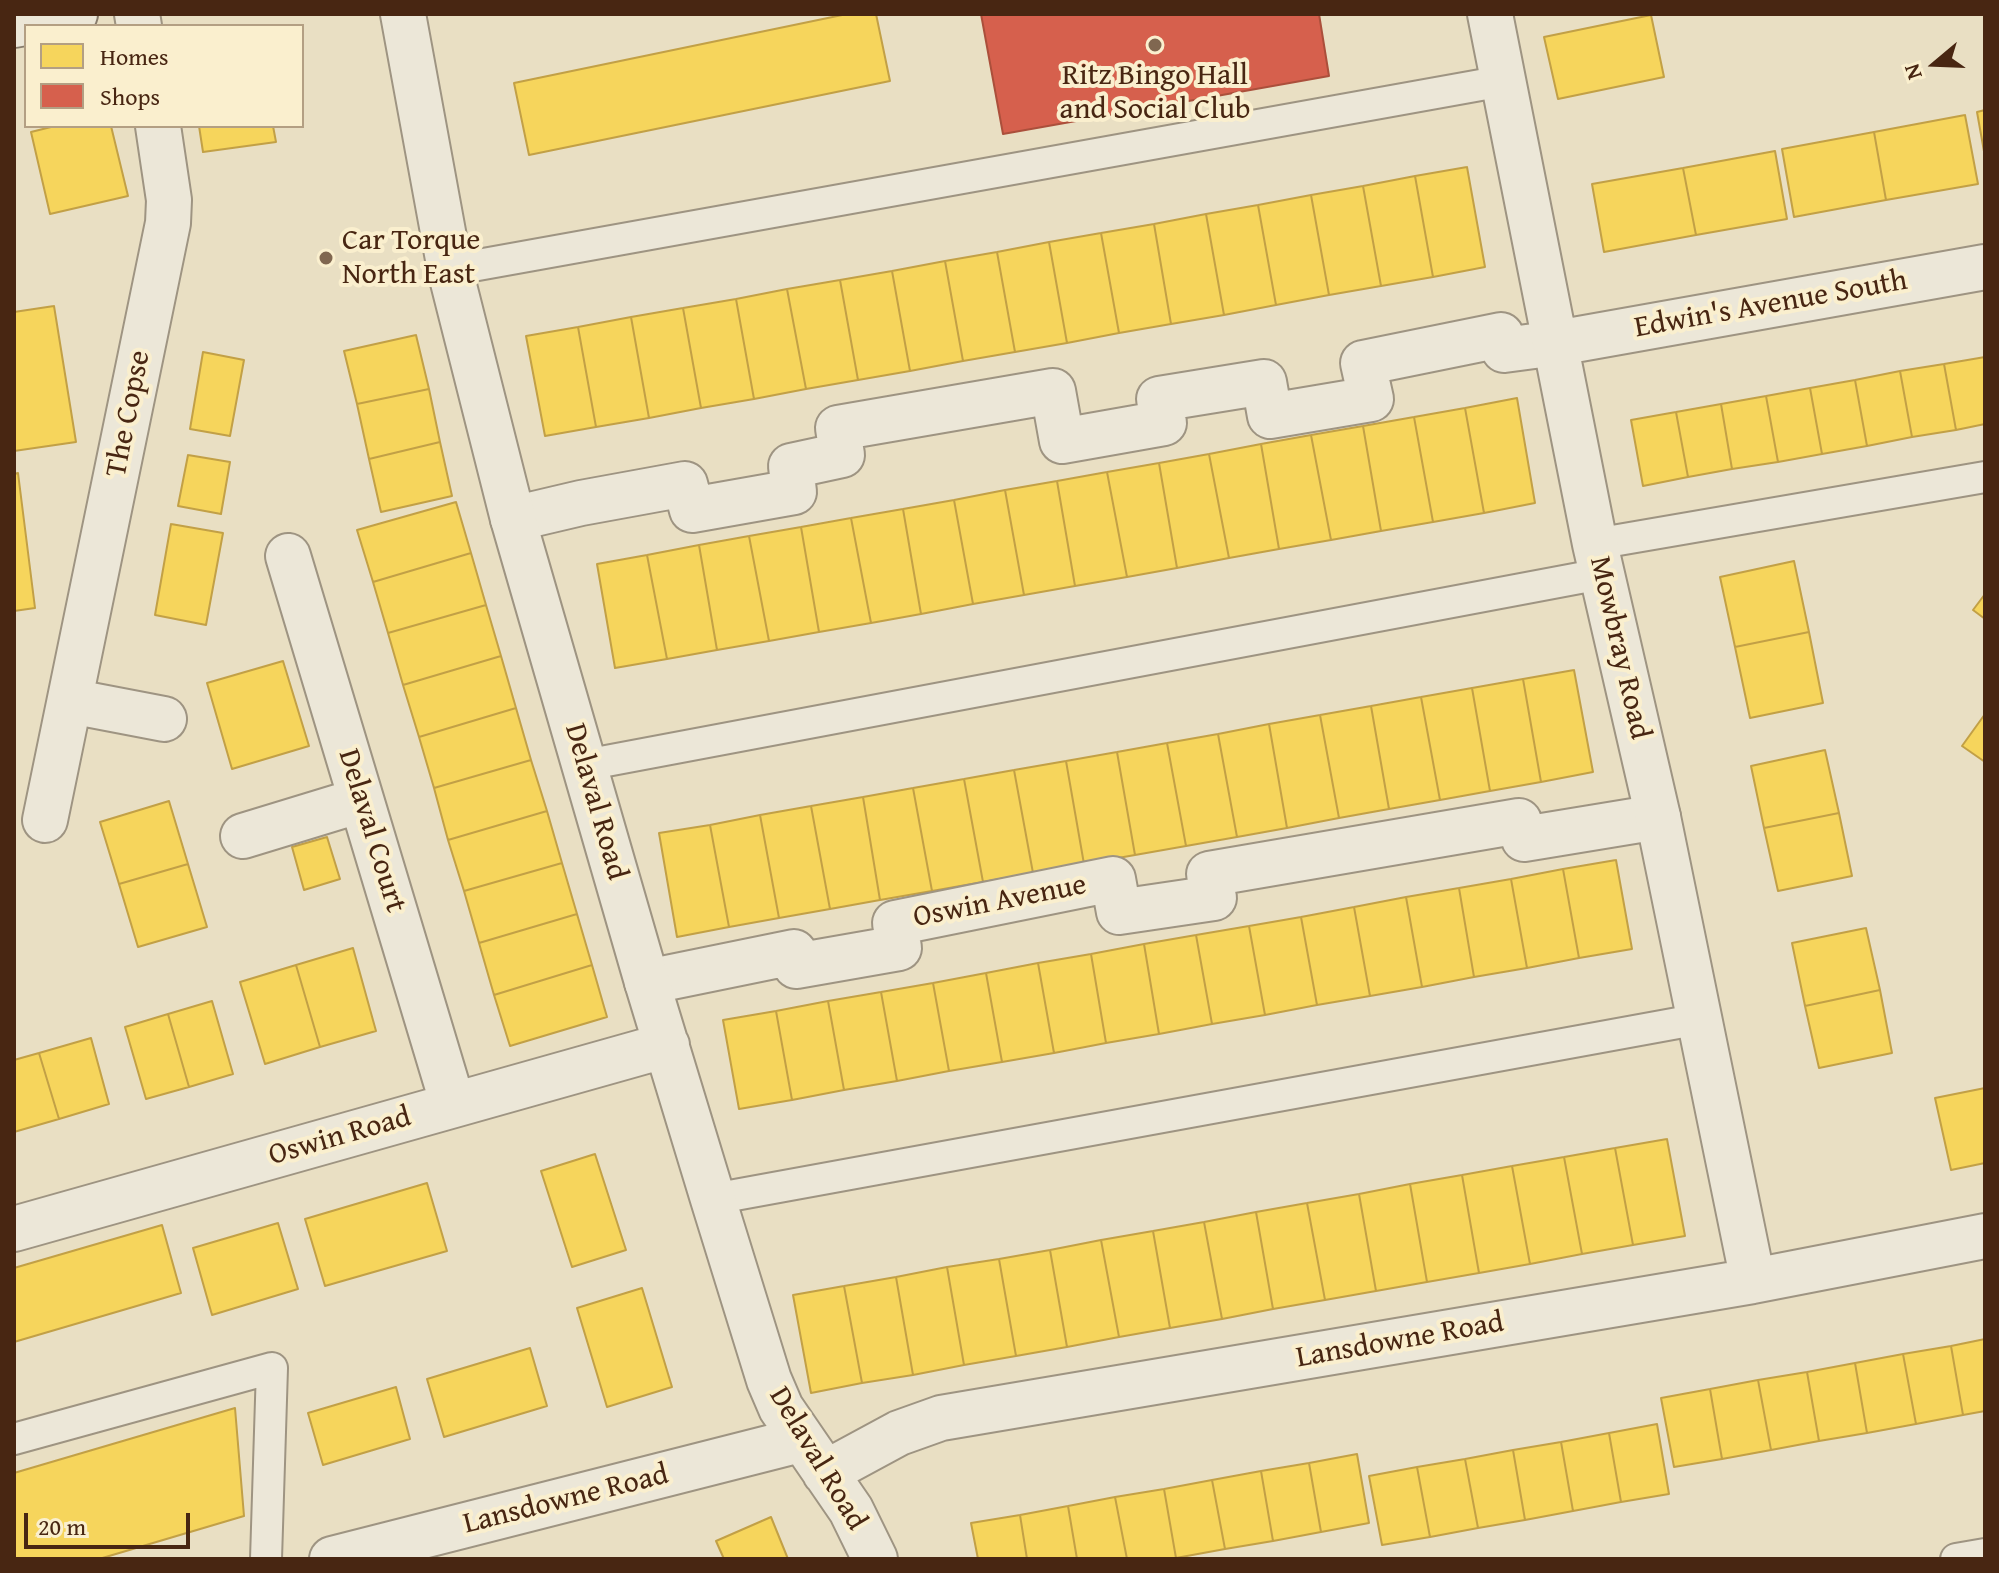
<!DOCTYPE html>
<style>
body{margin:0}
#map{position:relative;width:1999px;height:1573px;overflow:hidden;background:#e9dfc3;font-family:"Gentium Book Plus",serif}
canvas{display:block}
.frame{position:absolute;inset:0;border:16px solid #482612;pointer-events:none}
.legend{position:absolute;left:24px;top:24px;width:280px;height:104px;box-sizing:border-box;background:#faefce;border:2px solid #b39f83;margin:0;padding:10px 14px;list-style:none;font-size:24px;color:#482612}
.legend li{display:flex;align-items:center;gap:16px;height:40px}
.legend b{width:40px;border:2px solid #b39f83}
.north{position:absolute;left:1895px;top:24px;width:80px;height:80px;-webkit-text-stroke:6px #faefce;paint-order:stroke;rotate:251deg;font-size:22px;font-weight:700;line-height:32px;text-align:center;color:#482612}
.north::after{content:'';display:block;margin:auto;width:28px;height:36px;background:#482612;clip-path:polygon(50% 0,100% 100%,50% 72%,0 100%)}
.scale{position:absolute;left:24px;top:1513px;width:166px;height:36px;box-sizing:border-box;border:4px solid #482612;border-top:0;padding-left:10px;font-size:24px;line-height:28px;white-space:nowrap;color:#482612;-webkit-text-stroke:6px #faefce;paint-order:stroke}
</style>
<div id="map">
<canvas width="1999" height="1573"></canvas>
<div class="frame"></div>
<ul class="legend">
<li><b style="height:22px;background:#f6d55c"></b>Homes</li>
<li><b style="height:22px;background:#d6604d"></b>Shops</li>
</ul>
<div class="north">N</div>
<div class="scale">20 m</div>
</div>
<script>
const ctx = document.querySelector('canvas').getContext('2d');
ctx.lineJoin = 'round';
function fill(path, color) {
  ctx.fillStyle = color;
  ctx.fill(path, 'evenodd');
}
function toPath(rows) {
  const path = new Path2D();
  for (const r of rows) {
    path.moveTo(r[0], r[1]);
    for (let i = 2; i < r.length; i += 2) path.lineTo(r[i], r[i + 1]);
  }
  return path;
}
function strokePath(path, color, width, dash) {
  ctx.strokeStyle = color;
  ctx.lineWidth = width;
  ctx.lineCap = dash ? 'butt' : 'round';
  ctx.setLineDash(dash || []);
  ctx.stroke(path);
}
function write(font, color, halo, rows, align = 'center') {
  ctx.font = font + ' "Gentium Book Plus",serif';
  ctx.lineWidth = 8;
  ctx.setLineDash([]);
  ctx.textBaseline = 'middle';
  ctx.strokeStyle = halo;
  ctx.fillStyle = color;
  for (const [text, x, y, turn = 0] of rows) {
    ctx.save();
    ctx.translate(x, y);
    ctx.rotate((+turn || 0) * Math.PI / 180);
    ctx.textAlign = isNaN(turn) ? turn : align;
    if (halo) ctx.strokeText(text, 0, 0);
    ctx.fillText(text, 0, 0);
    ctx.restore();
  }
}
const homes = toPath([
 [847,14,876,14,890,81,529,155,514,83,847,14],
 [1651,15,1664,77,1558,99,1544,37,1651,15],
 [1985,110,1985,157,1977,112,1985,110],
 [1965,115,1978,184,1886,200,1874,132,1965,115],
 [55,126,111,126,128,196,50,214,31,132,55,126],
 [199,126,273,126,276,142,203,152,199,126],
 [1874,132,1886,200,1794,217,1782,149,1874,132],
 [1775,151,1787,219,1696,235,1683,168,1775,151],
 [1467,167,1485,267,1433,277,1415,176,1467,167],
 [1683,168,1696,235,1604,252,1592,184,1683,168],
 [1415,176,1433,277,1381,286,1363,186,1415,176],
 [1363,186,1381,286,1329,295,1311,195,1363,186],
 [1311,195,1329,295,1276,305,1258,205,1311,195],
 [1258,205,1276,305,1224,315,1206,214,1258,205],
 [1206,214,1224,315,1171,324,1154,224,1206,214],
 [1154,224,1171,324,1119,333,1101,233,1154,224],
 [1101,233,1119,333,1067,343,1049,242,1101,233],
 [1049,242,1067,343,1015,352,997,252,1049,242],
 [997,252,1015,352,963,361,945,261,997,252],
 [945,261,963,361,910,371,892,271,945,261],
 [892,271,910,371,858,380,840,280,892,271],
 [840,280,858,380,806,389,787,289,840,280],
 [787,289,806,389,754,399,736,299,787,289],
 [736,299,754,399,701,408,683,308,736,299],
 [54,306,76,442,14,451,14,312,54,306],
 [683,308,701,408,649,418,631,317,683,308],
 [631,317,649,418,596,427,578,327,631,317],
 [578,327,596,427,545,436,526,336,578,327],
 [416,335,429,389,357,404,344,351,416,335],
 [203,352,244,360,230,436,190,429,203,352],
 [1985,357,1985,424,1956,430,1944,364,1985,357],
 [1944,364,1956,430,1912,437,1900,371,1944,364],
 [1900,371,1912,437,1867,446,1855,380,1900,371],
 [1855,380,1867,446,1822,454,1810,388,1855,380],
 [1810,388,1822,454,1778,462,1766,396,1810,388],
 [429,389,440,442,369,459,357,404,429,389],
 [1766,396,1778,462,1732,469,1721,404,1766,396],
 [1517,398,1535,503,1484,513,1465,408,1517,398],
 [1721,404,1732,469,1688,477,1676,412,1721,404],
 [1465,408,1484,513,1433,522,1414,417,1465,408],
 [1676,412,1688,477,1643,486,1631,420,1676,412],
 [1414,417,1433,522,1381,531,1363,426,1414,417],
 [1363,426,1381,531,1331,540,1311,435,1363,426],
 [1311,435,1331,540,1279,549,1261,444,1311,435],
 [440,442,452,496,381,512,369,459,440,442],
 [1261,444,1279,549,1229,558,1209,454,1261,444],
 [1209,454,1229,558,1177,568,1159,463,1209,454],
 [188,455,230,462,221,514,178,506,188,455],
 [1159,463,1177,568,1127,577,1107,472,1159,463],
 [1107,472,1127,577,1075,586,1057,481,1107,472],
 [18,473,35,608,14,611,14,474,18,473],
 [1057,481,1075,586,1024,595,1005,490,1057,481],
 [1005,490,1024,595,973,604,954,500,1005,490],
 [954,500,973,604,921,614,903,509,954,500],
 [456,502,471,553,373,582,357,530,456,502],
 [903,509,921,614,871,623,851,518,903,509],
 [851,518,871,623,819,632,801,527,851,518],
 [171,524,223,533,206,625,155,615,171,524],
 [801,527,819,632,769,641,749,536,801,527],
 [749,536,769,641,717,650,699,545,749,536],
 [699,545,717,650,667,659,647,555,699,545],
 [471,553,486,605,388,633,373,582,471,553],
 [647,555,667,659,615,668,597,564,647,555],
 [1794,561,1809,632,1735,647,1720,577,1794,561],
 [1985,594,1985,619,1973,610,1985,594],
 [486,605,501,656,403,685,388,633,486,605],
 [1809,632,1823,703,1750,718,1735,647,1809,632],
 [501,656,516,708,419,737,403,685,501,656],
 [283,661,309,746,232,769,207,683,283,661],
 [1574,670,1593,772,1541,782,1523,679,1574,670],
 [1523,679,1541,782,1490,791,1472,688,1523,679],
 [1472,688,1490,791,1440,800,1421,697,1472,688],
 [1421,697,1440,800,1389,809,1371,706,1421,697],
 [1371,706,1389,809,1339,818,1320,715,1371,706],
 [516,708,531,760,434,788,419,737,516,708],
 [1985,714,1985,762,1962,746,1985,714],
 [1320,715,1339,818,1287,828,1269,724,1320,715],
 [1269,724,1287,828,1237,837,1218,734,1269,724],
 [1218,734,1237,837,1186,846,1167,743,1218,734],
 [1167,743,1186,846,1135,855,1117,752,1167,743],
 [1825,750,1839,813,1764,828,1751,766,1825,750],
 [1117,752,1135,855,1084,864,1066,761,1117,752],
 [531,760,547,811,448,840,434,788,531,760],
 [1066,761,1084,864,1033,873,1014,770,1066,761],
 [1014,770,1033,873,983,882,964,779,1014,770],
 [964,779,983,882,932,891,913,788,964,779],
 [913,788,932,891,880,900,863,797,913,788],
 [863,797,880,900,830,909,811,806,863,797],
 [169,801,188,864,119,884,100,822,169,801],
 [811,806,830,909,779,918,760,815,811,806],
 [547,811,562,863,464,891,448,840,547,811],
 [1839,813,1852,876,1778,891,1764,828,1839,813],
 [760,815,779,918,729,927,710,825,760,815],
 [710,825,729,927,677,937,659,833,710,825],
 [327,837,340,879,304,890,292,847,327,837],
 [1616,860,1632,949,1579,958,1563,869,1616,860],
 [562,863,577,914,479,943,464,891,562,863],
 [188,864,207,927,138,947,119,884,188,864],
 [1563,869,1579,958,1527,968,1511,879,1563,869],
 [1511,879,1527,968,1474,977,1459,888,1511,879],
 [1459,888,1474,977,1422,987,1406,897,1459,888],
 [1406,897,1422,987,1370,996,1354,907,1406,897],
 [1354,907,1370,996,1317,1005,1301,917,1354,907],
 [577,914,592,965,494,995,479,943,577,914],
 [1301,917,1317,1005,1265,1015,1249,926,1301,917],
 [1249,926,1265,1015,1212,1024,1196,935,1249,926],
 [1866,928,1880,990,1805,1006,1792,943,1866,928],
 [1196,935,1212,1024,1159,1034,1144,944,1196,935],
 [1144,944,1159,1034,1106,1043,1091,954,1144,944],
 [353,948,376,1031,320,1047,296,965,353,948],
 [1091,954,1106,1043,1054,1053,1038,963,1091,954],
 [1038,963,1054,1053,1002,1062,986,973,1038,963],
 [296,965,320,1047,265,1064,240,982,296,965],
 [592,965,607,1017,510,1046,494,995,592,965],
 [986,973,1002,1062,949,1071,933,983,986,973],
 [933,983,949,1071,897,1081,881,992,933,983],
 [1880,990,1892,1053,1819,1068,1805,1006,1880,990],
 [881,992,897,1081,844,1090,828,1001,881,992],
 [212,1001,233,1074,189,1087,168,1014,212,1001],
 [828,1001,844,1090,792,1100,776,1011,828,1001],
 [776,1011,792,1100,739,1109,723,1020,776,1011],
 [168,1014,189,1087,146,1099,125,1027,168,1014],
 [91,1038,109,1104,59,1119,39,1053,91,1038],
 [39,1053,59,1119,14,1132,14,1060,39,1053],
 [1985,1088,1985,1163,1951,1170,1935,1098,1985,1088],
 [1667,1139,1685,1236,1633,1245,1615,1148,1667,1139],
 [1615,1148,1633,1245,1582,1254,1564,1157,1615,1148],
 [595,1154,626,1250,572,1267,541,1171,595,1154],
 [1564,1157,1582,1254,1530,1264,1512,1166,1564,1157],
 [1512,1166,1530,1264,1479,1273,1462,1175,1512,1166],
 [1462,1175,1479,1273,1427,1282,1410,1184,1462,1175],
 [427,1183,447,1251,325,1286,305,1219,427,1183],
 [1410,1184,1427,1282,1376,1291,1359,1194,1410,1184],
 [1359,1194,1376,1291,1325,1300,1307,1203,1359,1194],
 [1307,1203,1325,1300,1273,1309,1256,1212,1307,1203],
 [1256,1212,1273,1309,1222,1319,1204,1222,1256,1212],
 [1204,1222,1222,1319,1170,1328,1153,1231,1204,1222],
 [278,1223,298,1289,212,1315,193,1248,278,1223],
 [162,1225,181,1293,14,1342,14,1268,162,1225],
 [1153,1231,1170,1328,1119,1337,1101,1240,1153,1231],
 [1101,1240,1119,1337,1067,1347,1050,1250,1101,1240],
 [1050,1250,1067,1347,1016,1356,999,1259,1050,1250],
 [999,1259,1016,1356,964,1365,947,1267,999,1259],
 [947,1267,964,1365,913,1375,896,1277,947,1267],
 [896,1277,913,1375,862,1383,844,1286,896,1277],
 [844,1286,862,1383,811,1393,793,1295,844,1286],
 [642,1288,672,1387,607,1407,577,1308,642,1288],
 [1985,1339,1985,1411,1963,1415,1951,1346,1985,1339],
 [1951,1346,1963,1415,1916,1424,1903,1354,1951,1346],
 [530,1348,547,1406,444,1437,427,1379,530,1348],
 [1903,1354,1916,1424,1867,1433,1855,1363,1903,1354],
 [1855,1363,1867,1433,1819,1441,1807,1372,1855,1363],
 [1807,1372,1819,1441,1771,1450,1758,1380,1807,1372],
 [1758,1380,1771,1450,1722,1459,1710,1389,1758,1380],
 [396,1387,410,1439,323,1465,308,1413,396,1387],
 [1710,1389,1722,1459,1674,1467,1661,1398,1710,1389],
 [235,1408,244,1516,99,1559,14,1559,14,1473,235,1408],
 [1657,1424,1669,1494,1621,1502,1609,1433,1657,1424],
 [1609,1433,1621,1502,1573,1511,1561,1442,1609,1433],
 [1561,1442,1573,1511,1525,1520,1513,1450,1561,1442],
 [1513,1450,1525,1520,1478,1528,1465,1459,1513,1450],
 [1357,1454,1369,1523,1321,1532,1309,1463,1357,1454],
 [1465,1459,1478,1528,1430,1537,1417,1467,1465,1459],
 [1309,1463,1321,1532,1273,1541,1261,1471,1309,1463],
 [1417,1467,1430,1537,1382,1545,1369,1476,1417,1467],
 [1261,1471,1273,1541,1225,1549,1212,1480,1261,1471],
 [1212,1480,1225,1549,1176,1558,1164,1489,1212,1480],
 [1164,1489,1176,1558,1127,1559,1115,1497,1164,1489],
 [1115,1497,1127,1559,1077,1559,1068,1506,1115,1497],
 [1068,1506,1077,1559,1027,1559,1020,1515,1068,1506],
 [1020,1515,1027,1559,978,1559,971,1523,1020,1515],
 [771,1517,788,1559,724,1559,716,1541,771,1517]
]);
const shops = toPath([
 [981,14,1319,14,1329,76,1003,134,981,14]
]);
const service = toPath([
 [450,270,1503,81],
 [1595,544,1985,477],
 [585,765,1601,574],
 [713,1199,1700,1019],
 [14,1439,272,1368,266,1559],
 [1956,1559,1985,1554]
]);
const pedestrian = toPath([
 [513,519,581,503,685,484,692,510,794,492,791,466,842,455,838,428,1053,391,1062,441,1164,423,1159,399,1264,382,1270,416,1371,399,1363,363,1501,335,1504,350,1557,343],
 [647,982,794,952,796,966,899,948,895,923,1113,879,1119,912,1214,898,1209,874,1519,821,1524,839,1658,817]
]);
const minor = toPath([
 [137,14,139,26],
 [403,14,450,270,513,519,647,982,713,1199,769,1380,781,1408,851,1510,875,1559],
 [1490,14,1595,544,1658,817,1753,1281],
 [1557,343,1985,267],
 [288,556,453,1105],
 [70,701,164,719],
 [45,820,168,223,169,200,158,126],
 [243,836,361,800],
 [14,1229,667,1045],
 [825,1473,899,1433,941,1418,1753,1281,1985,1236],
 [332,1559,800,1440]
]);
const secondary = toPath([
 [14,25,75,14]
]);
const markers = [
 [1155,45,8,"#806750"],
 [326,258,8,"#806750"]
];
const poiNames = [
 ["Ritz Bingo Hall",1155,76],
 ["and Social Club",1155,110],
 ["Car Torque",342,241,"left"],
 ["North East",342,275,"left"]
];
const streetNames = [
 ["Edwin's Avenue South",1771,305,-10],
 ["The Copse",129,414,-79],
 ["Mowbray Road",1619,648,77],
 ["Delaval Road",595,802,74],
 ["Delaval Court",371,831,73],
 ["Oswin Avenue",1000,902,-11],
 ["Oswin Road",340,1137,-16],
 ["Lansdowne Road",1400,1341,-10],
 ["Delaval Road",817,1459,59],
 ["Lansdowne Road",566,1500,-14]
];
fill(homes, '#f6d55c');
strokePath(homes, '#c2a046', 2);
fill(shops, '#d6604d');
strokePath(shops, '#ab4f3b', 2);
strokePath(service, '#9e9482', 34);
strokePath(pedestrian, '#9e9482', 48);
strokePath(minor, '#9e9482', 48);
strokePath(secondary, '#877c6c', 48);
strokePath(service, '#ece7d8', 30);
strokePath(pedestrian, '#ece7d8', 44);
strokePath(minor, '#ece7d8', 44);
strokePath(secondary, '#ece7d8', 44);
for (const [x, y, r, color] of markers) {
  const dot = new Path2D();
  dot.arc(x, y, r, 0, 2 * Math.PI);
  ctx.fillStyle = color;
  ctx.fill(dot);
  strokePath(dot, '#faefce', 3);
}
write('30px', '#482612', '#faefce', poiNames);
write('30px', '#482612', '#faefce', streetNames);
</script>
